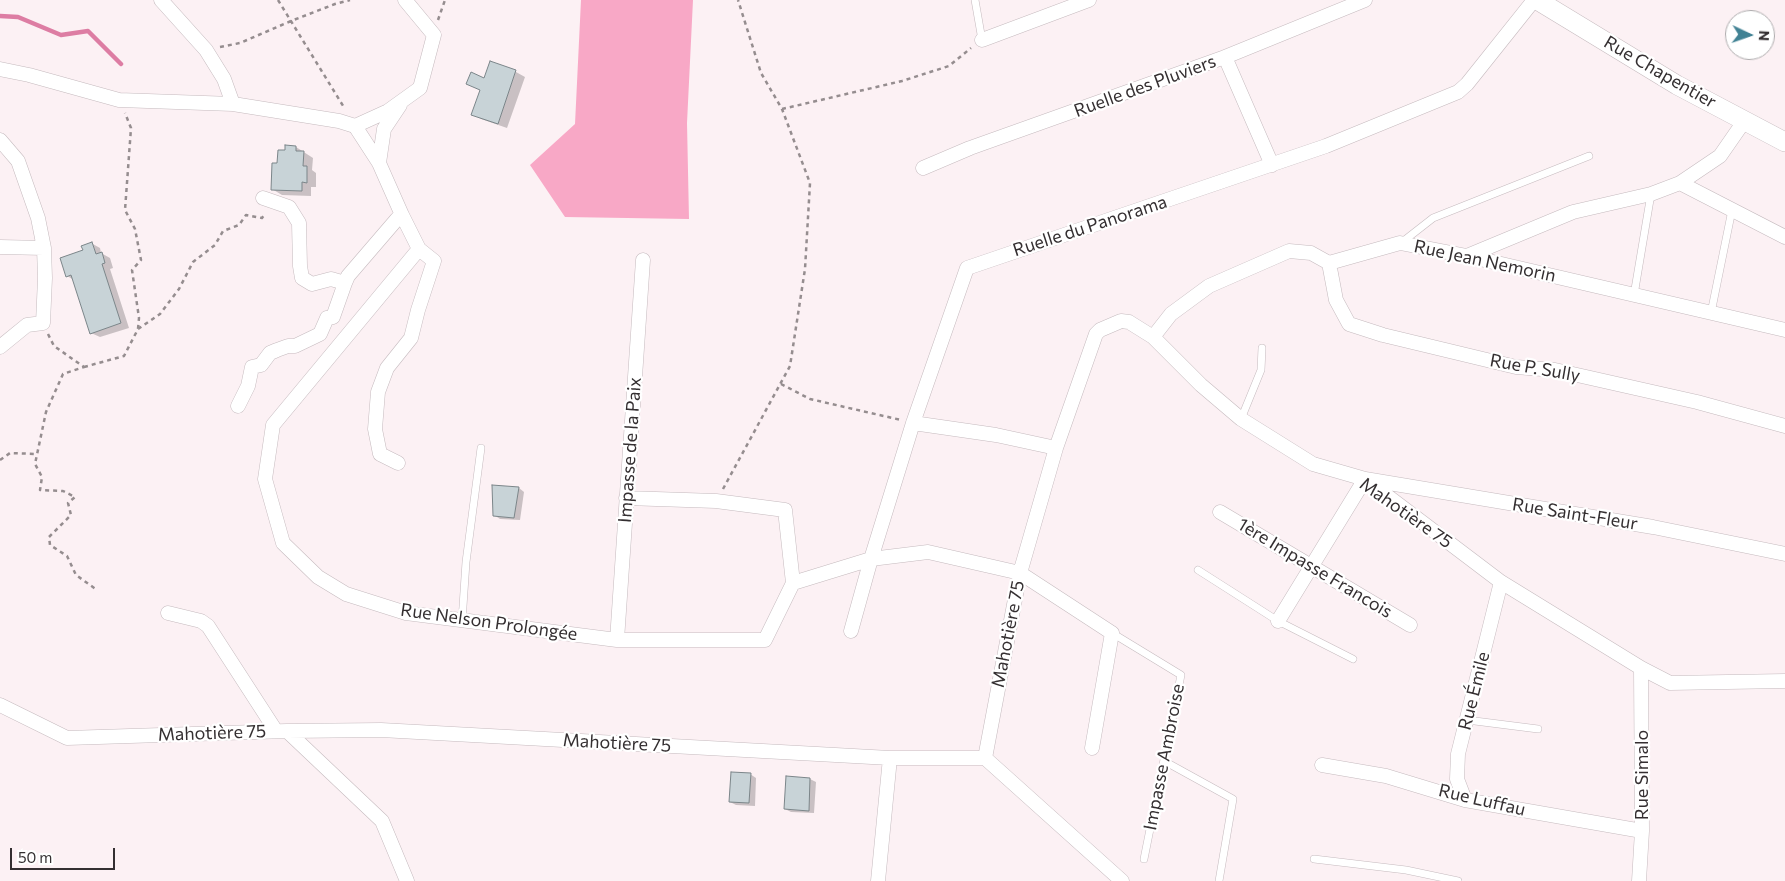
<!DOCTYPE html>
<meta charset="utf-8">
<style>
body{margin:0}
#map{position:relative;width:1785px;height:881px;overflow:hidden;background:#fcf1f4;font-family:Commissioner,sans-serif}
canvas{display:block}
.north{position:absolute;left:1725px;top:10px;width:50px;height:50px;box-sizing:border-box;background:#fff;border:1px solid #aeacad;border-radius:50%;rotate:93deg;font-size:14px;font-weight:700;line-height:20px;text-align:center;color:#342f31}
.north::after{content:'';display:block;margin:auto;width:18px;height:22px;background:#418294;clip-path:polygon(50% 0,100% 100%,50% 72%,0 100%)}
.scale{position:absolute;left:10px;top:848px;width:105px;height:22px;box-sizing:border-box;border:2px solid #342f31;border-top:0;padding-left:6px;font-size:15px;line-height:18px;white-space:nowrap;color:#342f31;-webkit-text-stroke:4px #fff;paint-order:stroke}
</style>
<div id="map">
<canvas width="1785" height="881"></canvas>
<div class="north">N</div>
<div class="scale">50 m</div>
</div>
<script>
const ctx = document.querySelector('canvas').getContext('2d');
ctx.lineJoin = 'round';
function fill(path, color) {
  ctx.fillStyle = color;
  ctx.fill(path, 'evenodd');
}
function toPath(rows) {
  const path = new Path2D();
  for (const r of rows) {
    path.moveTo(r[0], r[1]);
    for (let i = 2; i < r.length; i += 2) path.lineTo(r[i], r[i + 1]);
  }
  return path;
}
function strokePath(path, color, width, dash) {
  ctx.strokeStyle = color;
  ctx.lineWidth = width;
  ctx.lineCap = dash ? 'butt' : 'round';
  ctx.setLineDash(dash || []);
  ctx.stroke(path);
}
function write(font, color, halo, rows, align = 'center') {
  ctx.font = font + ' Commissioner,sans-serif';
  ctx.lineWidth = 4.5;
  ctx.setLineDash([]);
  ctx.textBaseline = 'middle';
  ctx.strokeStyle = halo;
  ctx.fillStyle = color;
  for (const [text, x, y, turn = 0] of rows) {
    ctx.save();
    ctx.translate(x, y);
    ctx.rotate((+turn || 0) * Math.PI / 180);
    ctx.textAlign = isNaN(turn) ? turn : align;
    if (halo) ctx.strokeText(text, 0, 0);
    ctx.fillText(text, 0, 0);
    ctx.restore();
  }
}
const forest = toPath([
 [581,0,693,0,687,123,689,219,565,217,530,165,575,124]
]);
const shadow = toPath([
 [491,63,516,72,525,77,507,128,481,119,473,114],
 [296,147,313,158,312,170,316,173,316,187,311,187,311,196,282,195,272,189,286,152],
 [91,243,100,248,101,253,110,258,113,268,110,269,129,328,100,337,91,333,74,280,67,276],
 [519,488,524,492,520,520,500,519,494,515],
 [750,774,756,778,755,806,736,805,730,802],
 [810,779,816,782,814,813,791,812,785,809]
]);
const stream = toPath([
 [0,16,18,17,61,35,88,31,121,64]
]);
const building = toPath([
 [490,61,516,70,498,124,471,115,480,90,466,84,471,72,484,78,490,61],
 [285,145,296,146,296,151,304,151,303,166,307,166,307,183,302,182,302,191,271,190,272,163,277,163,278,150,285,150,285,145],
 [92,242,96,254,102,252,105,263,102,264,121,323,90,334,71,275,66,277,60,258,83,250,81,246,92,242],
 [492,485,519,487,514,518,493,516,492,485],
 [731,772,751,773,749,803,729,802,731,772],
 [786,776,810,778,809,811,784,809,786,776]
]);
const path = toPath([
 [278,0,345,109],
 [438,20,445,0],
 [220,47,240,43,291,21,335,4,350,0],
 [782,109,902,81,949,66,971,48],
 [138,329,160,314,179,289,193,262,215,245,223,231,239,225,246,215,262,218,265,214],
 [48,334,54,346,84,367,63,374,46,412,35,464,42,477,40,490,63,491,75,497,68,503,71,515,49,537,50,545,67,556,76,575,97,590],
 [84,367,124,356,138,329,139,318,132,270,141,260,135,229,125,210,131,128,125,113],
 [781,384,810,399,901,420],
 [0,460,10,453,37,454],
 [723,489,790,366,805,269,810,183,782,109,761,73,738,0]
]);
const lane = toPath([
 [975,0,982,40],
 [1401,243,1433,218,1589,156],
 [1634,295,1651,194],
 [1711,313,1732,210],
 [1241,419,1261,370,1262,348],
 [1198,570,1278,621,1353,659],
 [462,621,466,562,481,448],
 [1112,633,1181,675,1144,859],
 [1467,720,1538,729],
 [1164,761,1233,799,1219,881],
 [1314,859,1406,870,1458,881]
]);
const street = toPath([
 [982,40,1089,0],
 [1225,57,1272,165],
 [0,69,29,75,119,100,233,104,224,79,206,50,161,0],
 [233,104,339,121,355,126,388,111,420,88,434,35,405,0],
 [355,126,379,163],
 [0,140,18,161,38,218,44,248,45,278,43,323,27,325,0,347],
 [923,168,970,148,1225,57,1365,0],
 [1680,183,1785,237],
 [0,247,44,248],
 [419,249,273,425,265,479,283,543,318,577,346,594,406,613,617,640,765,640,793,583,785,510,716,501,626,498],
 [1467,256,1573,212,1651,194,1680,183,1720,156,1745,120],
 [1329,263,1336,300,1349,324,1383,335,1516,367,1555,370,1697,402,1785,426],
 [345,283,348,276,397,219,402,215,379,163,384,129,400,105],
 [1153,337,1171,314,1209,286,1289,251,1311,253,1329,263,1400,243,1467,256,1785,330],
 [238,406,248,386,252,367,261,365,270,353,277,350,288,346,295,346,320,334,327,318,333,317,345,283,331,279,312,284,302,278,300,266,299,223,289,207,263,198],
 [913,423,996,435,1056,448],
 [398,463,380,454,375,429,378,392,387,368,411,338,418,310,434,261,419,249,402,215],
 [1220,512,1410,625],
 [793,583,871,559,928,552,1020,573,1112,633,1092,748],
 [168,613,201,621,208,626,276,731],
 [1278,621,1365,479,1653,527,1785,554],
 [851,631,871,559,913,423,967,268,1326,146,1458,92,1467,84,1534,0],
 [617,640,643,260],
 [0,705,67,738,287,731,381,730,890,758,985,758,1020,573,1056,448,1096,334,1100,330,1121,321,1129,322,1153,337,1201,385,1241,419,1313,464,1365,479,1501,582,1641,668,1670,683,1785,681],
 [287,731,382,821,407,881],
 [985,758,1122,881],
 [1322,765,1386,776,1465,800,1642,831],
 [1465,800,1457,779,1458,754,1501,582],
 [878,881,890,758],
 [1639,881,1642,831,1641,668]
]);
const secondary = toPath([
 [1537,0,1677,85,1785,142]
]);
const streetNames = [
 ["Rue Chapentier",1660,72,30],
 ["Ruelle des Pluviers",1145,86,-20],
 ["Ruelle du Panorama",1090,226,-18],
 ["Rue Jean Nemorin",1485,261,12],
 ["Rue P. Sully",1535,368,10],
 ["Impasse de la Paix",630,450,-86],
 ["Mahotière 75",1406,513,35],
 ["Rue Saint-Fleur",1575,514,9],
 ["1ère Impasse Francois",1315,568,31],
 ["Rue Nelson Prolongée",489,622,8],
 ["Mahotière 75",1008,634,-79],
 ["Rue Émile",1474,691,-76],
 ["Mahotière 75",212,733,-2],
 ["Mahotière 75",617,743,3],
 ["Impasse Ambroise",1164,757,-79],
 ["Rue Simalo",1642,775,-90],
 ["Rue Luffau",1482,800,13]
];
fill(forest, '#f8a8c6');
fill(shadow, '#0003');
strokePath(stream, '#dd7da3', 4.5);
fill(building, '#c8d3d7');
strokePath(building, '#7b8589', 1);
strokePath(lane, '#c5babe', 8);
strokePath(street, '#c5babe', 15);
strokePath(secondary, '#c5babe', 20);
strokePath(path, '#958d8f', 2.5, [4, 4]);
strokePath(lane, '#fff', 7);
strokePath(street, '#fff', 14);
strokePath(secondary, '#fff', 19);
write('18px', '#342f31', '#fff', streetNames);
</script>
